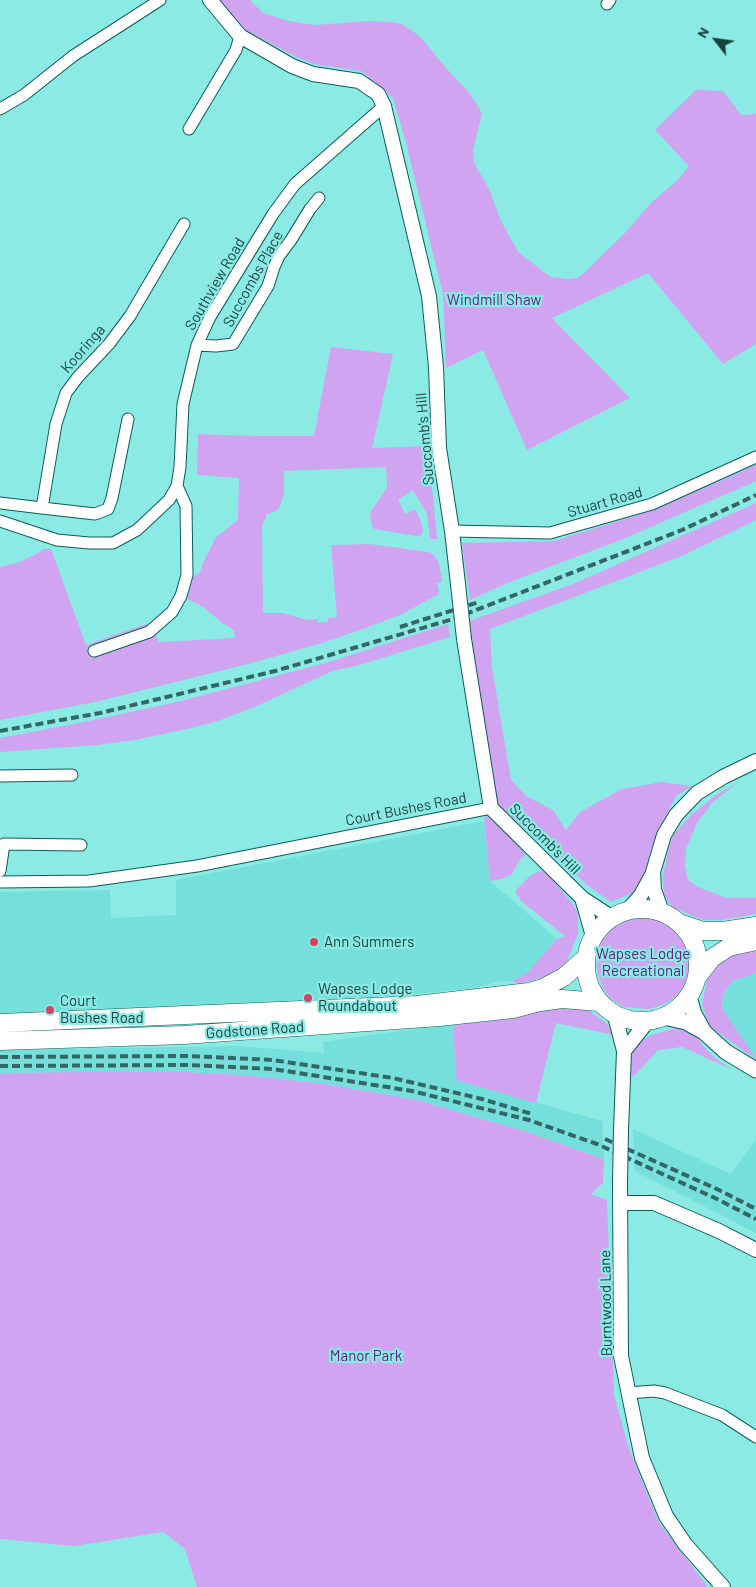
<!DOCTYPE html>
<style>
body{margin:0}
#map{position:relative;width:756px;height:1587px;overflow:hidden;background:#8ceae5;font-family:Barlow,sans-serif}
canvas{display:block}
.north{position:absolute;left:691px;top:15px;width:50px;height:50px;-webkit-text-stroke:4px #8ceae5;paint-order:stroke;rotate:300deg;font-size:14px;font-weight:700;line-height:20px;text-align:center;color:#1a4240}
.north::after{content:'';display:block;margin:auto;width:18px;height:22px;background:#1a4240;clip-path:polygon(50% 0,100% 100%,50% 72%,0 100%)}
</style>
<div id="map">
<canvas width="756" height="1587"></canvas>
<div class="north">N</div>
</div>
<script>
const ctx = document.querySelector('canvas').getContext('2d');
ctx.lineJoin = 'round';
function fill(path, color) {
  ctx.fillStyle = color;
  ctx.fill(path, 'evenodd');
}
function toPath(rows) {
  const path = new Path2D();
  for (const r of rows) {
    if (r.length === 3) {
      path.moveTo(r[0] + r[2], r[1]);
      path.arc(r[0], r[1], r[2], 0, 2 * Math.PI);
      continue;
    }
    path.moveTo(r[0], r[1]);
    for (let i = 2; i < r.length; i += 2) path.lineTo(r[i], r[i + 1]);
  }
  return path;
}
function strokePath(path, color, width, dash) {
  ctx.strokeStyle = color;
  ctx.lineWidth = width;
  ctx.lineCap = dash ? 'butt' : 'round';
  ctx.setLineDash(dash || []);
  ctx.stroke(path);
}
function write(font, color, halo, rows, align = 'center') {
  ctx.font = font + ' Barlow,sans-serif';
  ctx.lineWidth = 4.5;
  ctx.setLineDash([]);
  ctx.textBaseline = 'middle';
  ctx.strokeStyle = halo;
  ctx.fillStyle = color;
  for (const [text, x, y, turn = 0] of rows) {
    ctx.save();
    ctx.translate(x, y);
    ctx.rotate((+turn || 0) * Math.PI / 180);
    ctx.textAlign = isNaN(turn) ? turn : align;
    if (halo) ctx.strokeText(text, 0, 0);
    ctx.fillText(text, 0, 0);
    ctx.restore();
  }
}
const built = toPath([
 [484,821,490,881,557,939,527,973,512,981,501,981,474,988,407,995,0,1015,0,892,110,890,111,918,176,915,176,880],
 [756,973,756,1059,723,1013,722,1006,725,991,733,981],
 [453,1023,456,1080,602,1121,604,1159,524,1131,417,1100,325,1084,244,1075,164,1071,0,1073,0,1050,239,1046,324,1053,323,1042],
 [633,1129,731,1174,756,1140,756,1233,635,1171]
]);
const green = toPath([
 [219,0,250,0,263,13,289,21,314,25,371,21,392,22,402,24,414,32,423,40,446,68,468,91,479,108,482,114,473,149,474,161,477,168,489,189,501,221,519,253,551,277,568,279,577,278,584,273,626,232,652,202,678,180,689,166,655,130,696,90,723,91,741,115,756,114,756,344,723,364,648,273,552,318,630,398,527,450,483,350,446,368,443,294,406,143,393,98,361,71,314,64,294,56,244,29],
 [331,347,393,354,372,448,428,446,437,539,430,539,427,514,413,490,398,500,405,514,415,509,421,521,423,531,421,535,416,536,374,529,371,523,370,513,387,487,386,467,284,471,284,494,280,506,276,511,267,514,262,527,263,613,283,613,307,620,318,619,318,623,328,622,328,618,337,617,331,545,370,544,429,552,434,555,439,563,442,582,437,583,439,594,400,615,360,630,322,643,248,664,95,702,0,720,0,567,20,562,38,553,43,549,51,549,86,645,149,623,159,642,235,638,234,630,221,622,205,608,187,599,193,577,201,571,202,565,216,537,238,520,239,478,197,475,198,434,257,436,314,436],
 [756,465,756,481,754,482,621,540,507,583,470,600,462,543,554,541,657,509],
 [756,503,756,520,682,556,490,629,492,667,511,780,526,796,553,810,566,830,580,812,622,789,662,782,692,786,676,796,671,806,651,849,643,880,632,893,611,902,587,885,541,842,497,805,470,639,469,621,573,584],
 [448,624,450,637,356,666,332,671,259,705,218,721,187,729,135,740,97,745,0,752,0,738,89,721,181,701,329,662],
 [737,783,712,803,697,823,686,849,685,866,688,880,698,887,727,898,756,898,756,914,722,920,703,920,672,907,664,895,663,875,669,847,674,834,691,815,716,795],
 [491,816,526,855,520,859,512,874,502,879,490,881,484,817],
 [540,871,547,873,572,903,578,913,578,934,565,966,550,975,519,984,512,981,527,973,557,939,565,936,521,901,515,891,531,875],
 [643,915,655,916,671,922,681,932,687,941,690,957,690,970,682,989,674,998,662,1005,649,1009,624,1007,611,999,602,987,597,969,598,950,602,939,616,925],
 [756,950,756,973,733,981,725,991,722,1002,722,1008,756,1059,710,1027,702,1005,707,979,719,961,741,952],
 [555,1005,585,1007,607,1024,614,1035,556,1023,536,1103,456,1080,453,1023],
 [680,1027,696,1035,702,1045,714,1057,731,1069,682,1047,658,1050,633,1077,630,1070,632,1055,636,1044,651,1035],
 [164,1071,244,1075,325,1084,417,1100,524,1131,604,1159,603,1183,591,1194,607,1200,614,1395,629,1449,659,1523,708,1587,197,1587,185,1549,163,1532,74,1546,0,1539,0,1073]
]);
const minor = toPath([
 [607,4,610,0],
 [0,109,24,95,73,56,160,0],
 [189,129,236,50,240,36],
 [197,345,216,346,233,344,268,286,274,267,279,256,291,240,310,209,319,198],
 [0,503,42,508,56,424,66,393,78,377,109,344,130,316,184,224],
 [42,508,95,514,108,509,112,498,128,419],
 [0,521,57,540,89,543,113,543,137,530,169,500,177,486],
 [452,531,550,533,652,504,756,457],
 [94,651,149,632,172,612,181,596,187,575,186,506,177,486,180,467,183,404,197,345,210,317,273,214,295,184,384,106],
 [0,776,72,775],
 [0,871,4,844,81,845],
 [0,882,89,881,197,866,491,808],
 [628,1393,654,1391,665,1393,722,1415,756,1437]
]);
const tertiary = toPath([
 [210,0,240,36,292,66,313,74,359,81,378,94,384,106,429,296,436,367,439,448,452,531,458,584],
 [464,639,491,808,582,898,611,917],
 [582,898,593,936],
 [628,910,641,895,653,873],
 [662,912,654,890,653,872,664,835,676,815,697,793,723,777,756,761],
 [615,1016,624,1051,621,1130],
 [624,1051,647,1022],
 [620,1183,621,1356,642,1458,666,1516,685,1544,723,1587],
 [621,1203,654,1203,719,1231,756,1250]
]);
const secondary = toPath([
 [689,997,694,1014,704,1032],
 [664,1017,686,1022,704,1032,726,1052,756,1070]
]);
const trunk = toPath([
 [642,965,56],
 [682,924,703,931,723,931,756,926],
 [698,976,712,958,729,947,756,941],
 [0,1023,417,1005,529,992,543,988,564,977,584,959],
 [0,1041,184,1035,439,1017,513,1009,540,1002,562,999,599,1002]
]);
const rail = toPath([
 [400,627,479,602],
 [0,731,100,713,275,671,453,619,682,530,756,495],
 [0,1057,189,1056,273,1060,393,1078,482,1099,532,1114],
 [0,1066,189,1065,273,1069,412,1091,529,1120,597,1144,715,1198,756,1219],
 [605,1139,719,1190,756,1209]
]);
const tertiaryBridge = toPath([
 [458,584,464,639],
 [620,1183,621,1130]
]);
const markers = [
 [314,942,5,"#d24264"],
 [308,998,5,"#d24264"],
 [50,1010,5,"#d24264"]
];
const streetNames = [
 ["Succombs Place",253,279,-61],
 ["Southview Road",215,284,-60],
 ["Kooringa",83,349,-49],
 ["Succomb's Hill",425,439,-95],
 ["Stuart Road",605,502,-16],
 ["Court Bushes Road",406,809,-11],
 ["Succomb's Hill",545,839,45],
 ["Godstone Road",255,1030,-4],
 ["Burntwood Lane",606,1303,-91]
];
const parkNames = [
 ["Windmill Shaw",494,300],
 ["Wapses Lodge",643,954],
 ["Recreational",643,971],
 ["Manor Park",366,1356]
];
const poiNames = [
 ["Ann Summers",324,942],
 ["Wapses Lodge",318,989],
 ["Roundabout",318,1006],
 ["Court",60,1001],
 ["Bushes Road",60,1018]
];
fill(built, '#75e0db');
fill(green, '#d1a4f1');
strokePath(minor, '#095d5a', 13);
strokePath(tertiary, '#095d5a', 16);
strokePath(secondary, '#095d5a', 17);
strokePath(trunk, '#095d5a', 19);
strokePath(minor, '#fff', 11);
strokePath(tertiary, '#fff', 14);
strokePath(secondary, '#fff', 15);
strokePath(trunk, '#fff', 18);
strokePath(rail, '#336664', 4, [8, 4]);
strokePath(tertiaryBridge, '#095d5a', 16, []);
strokePath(tertiaryBridge, '#fff', 14);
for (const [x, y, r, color] of markers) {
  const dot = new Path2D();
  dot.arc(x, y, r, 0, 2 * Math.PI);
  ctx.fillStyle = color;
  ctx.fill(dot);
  strokePath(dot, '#8ceae5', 2);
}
write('15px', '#1a4240', '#8ceae5', streetNames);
write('15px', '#5f1f81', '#8ceae5', parkNames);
write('15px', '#1a4240', '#8ceae5', poiNames, 'left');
</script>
